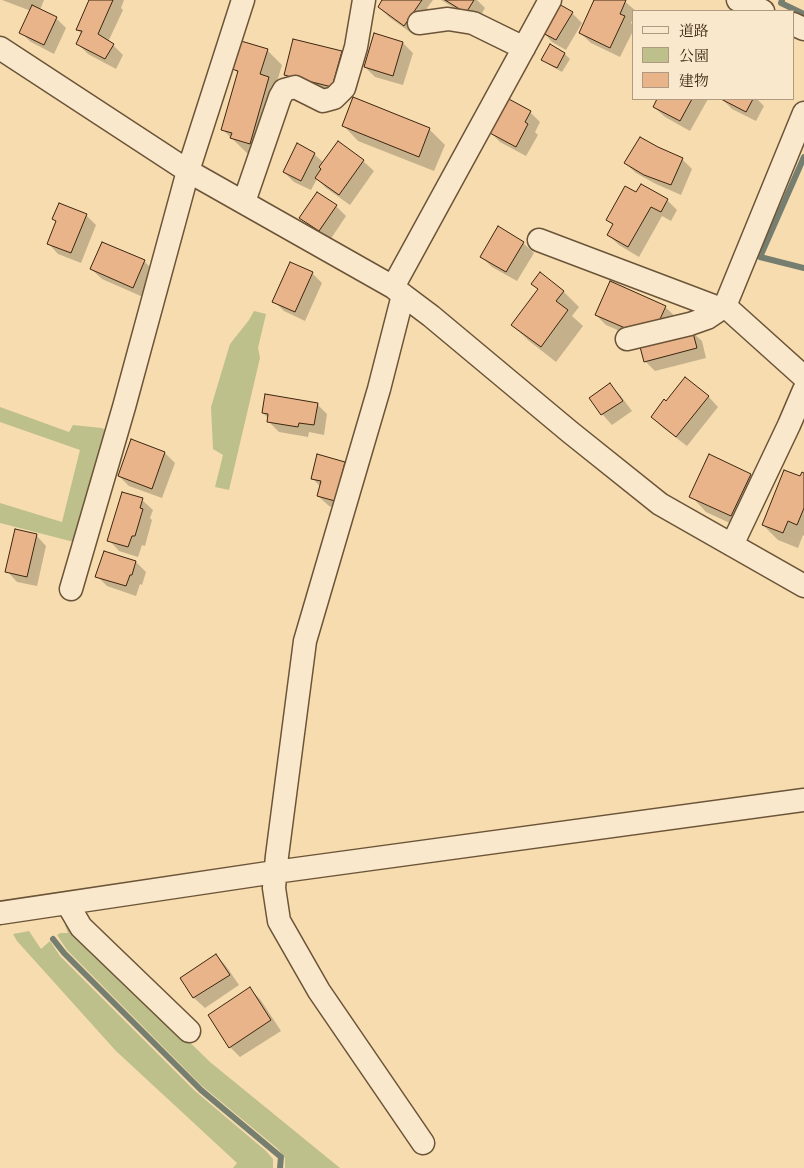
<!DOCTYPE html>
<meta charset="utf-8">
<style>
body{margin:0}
#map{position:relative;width:804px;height:1168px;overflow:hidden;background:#f7dcb0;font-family:"IM FELL French Canon","Noto Serif JP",serif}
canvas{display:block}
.legend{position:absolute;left:632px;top:10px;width:162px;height:90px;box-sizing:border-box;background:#fae8cc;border:1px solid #ae9a80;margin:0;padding:6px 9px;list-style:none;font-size:15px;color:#3c260f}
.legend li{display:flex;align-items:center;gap:10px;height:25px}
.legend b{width:25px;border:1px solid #ae9a80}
</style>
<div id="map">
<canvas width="804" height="1168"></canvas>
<ul class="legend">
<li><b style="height:6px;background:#fae8cc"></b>道路</li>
<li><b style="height:14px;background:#bdc08b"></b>公園</li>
<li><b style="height:14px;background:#eab48b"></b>建物</li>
</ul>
</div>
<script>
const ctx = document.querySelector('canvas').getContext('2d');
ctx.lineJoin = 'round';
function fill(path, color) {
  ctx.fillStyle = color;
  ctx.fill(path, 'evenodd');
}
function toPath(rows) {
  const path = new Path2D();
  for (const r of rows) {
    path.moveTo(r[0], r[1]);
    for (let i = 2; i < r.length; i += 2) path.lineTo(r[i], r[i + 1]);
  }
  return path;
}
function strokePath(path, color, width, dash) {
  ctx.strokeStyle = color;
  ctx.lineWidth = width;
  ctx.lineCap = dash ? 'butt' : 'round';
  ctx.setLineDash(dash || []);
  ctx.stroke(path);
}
const green = toPath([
 [254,311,266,314,258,348,260,358,229,490,215,487,223,455,213,449,211,407,230,344,249,320],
 [0,407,69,432,73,425,102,428,107,431,74,542,0,523,0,503,62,522,80,450,0,422],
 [71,923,78,933,210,1062,340,1168,285,1168,285,1158,278,1149,201,1085,67,950,57,935,60,933,68,933,65,925],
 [29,931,41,949,50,941,60,956,195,1091,266,1151,273,1159,273,1168,233,1168,237,1163,116,1051,17,941,13,934]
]);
const shadow = toPath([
 [2,0,44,0,40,10,56,18,66,28,54,54,31,42,20,32,31,11],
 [91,0,124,0,121,8,123,10,108,42,113,45,123,55,116,69,88,54,77,43,82,34,78,30],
 [384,0,433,0,427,8,431,12,414,35,389,17,379,7],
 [441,0,477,0,485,8,477,22],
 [596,0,623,0,636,11,633,11,633,18,631,23,633,25,633,31,620,57,591,43,580,33],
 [572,13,582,23,566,50,552,42,542,31],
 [403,43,413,53,403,85,375,77,365,67],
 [551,46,565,54,570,59,562,72,548,64,543,59],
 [267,50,282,65,276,85,265,158,247,153,222,129,239,74,234,69],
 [341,53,351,63,342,97,296,85,285,75],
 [354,99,430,130,445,145,434,171,358,141,343,125],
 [659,99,708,99,690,131,665,117,654,107],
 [722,99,757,99,764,106,756,121,732,109],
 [530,112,540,122,535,132,538,135,526,156,500,142,490,132],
 [314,154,324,163,363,161,374,171,350,205,326,188,317,179,311,190,294,182,284,172],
 [682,159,692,169,681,195,656,184,636,173,625,163],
 [636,194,667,200,677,210,671,221,662,216,639,257,619,245,608,235,614,226,608,220],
 [336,206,346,216,330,240,311,228,301,218],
 [86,215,96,225,81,263,58,254,48,243,57,222,54,219],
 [523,243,534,253,517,281,492,267,482,257],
 [144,261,154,271,143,297,102,279,91,269],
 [312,273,322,283,305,321,284,311,274,301],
 [540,274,564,292,579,307,572,316,583,326,556,362,528,340,512,325,539,290,533,284],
 [665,307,702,341,706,358,655,371,645,361,643,341,606,325,596,315],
 [610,385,620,395,632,411,612,425,602,414],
 [708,396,718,407,687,446,662,427,652,417,667,403],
 [317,404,327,414,324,435,309,432,308,437,279,432,268,421,269,419,263,413],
 [165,453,175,463,162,498,129,486,119,476],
 [345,463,355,473,345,510,329,506,318,496,321,487,312,478],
 [804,474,804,536,803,535,798,548,778,540,763,525],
 [750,475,766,490,747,531,706,512,691,496],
 [142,500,153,510,150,518,152,520,145,546,142,545,138,557,119,551,109,540],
 [36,535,46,546,37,586,17,582,7,571],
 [105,552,136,562,146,572,142,585,140,584,136,596,107,586,97,576],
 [216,955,226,966,239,985,205,1008,194,998,182,978],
 [250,989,260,999,281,1031,240,1057,230,1047]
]);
const stream = toPath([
 [782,0,781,3,804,14],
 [804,157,760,257,804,268],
 [53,939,64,953,201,1090,281,1157,280,1168]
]);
const building = toPath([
 [89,0,113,0,98,34,114,44,105,59,76,44,82,31,76,30,89,0],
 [382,0,422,0,404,26,378,7,382,0],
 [445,0,474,0,466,13,445,0],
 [594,0,626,0,620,14,625,16,610,48,579,33,594,0],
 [557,3,573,12,556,40,541,32,557,3],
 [32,5,57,17,44,45,19,33,32,5],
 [374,33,403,42,393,76,364,67,374,33],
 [293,39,342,51,332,87,284,75,293,39],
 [241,41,268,49,260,74,269,77,250,144,230,138,232,133,221,130,238,71,232,69,241,41],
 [550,44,565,53,557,68,541,60,550,44],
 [353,97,430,128,419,157,342,126,353,97],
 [507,98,531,111,525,122,528,124,516,147,488,132,507,98],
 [657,99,692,99,680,121,653,107,657,99],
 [721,99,753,99,746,112,721,99],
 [640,137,658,147,683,158,671,185,644,175,624,163,640,137],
 [338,141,364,160,339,195,315,178,321,169,319,167,338,141],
 [297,143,315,153,301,181,283,172,297,143],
 [641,184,668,199,661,212,651,207,628,247,607,235,613,224,606,220,625,186,636,192,641,184],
 [317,192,337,205,319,231,299,218,317,192],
 [59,203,87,214,71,253,47,244,56,221,52,219,59,203],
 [498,226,524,242,506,272,480,257,498,226],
 [102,242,145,260,133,288,90,269,102,242],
 [290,262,313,272,295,312,272,302,290,262],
 [540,272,564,291,556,301,568,310,541,347,511,325,538,289,531,284,540,272],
 [610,281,666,306,656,328,632,331,595,315,610,281],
 [692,329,697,348,644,362,639,343,692,329],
 [685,377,709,396,676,437,651,417,664,399,666,401,685,377],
 [610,383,623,401,601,415,589,398,610,383],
 [265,394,318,403,314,425,299,423,298,427,267,422,268,414,262,413,265,394],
 [131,439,165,452,152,489,118,476,131,439],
 [317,454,345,462,335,501,317,496,321,481,311,479,317,454],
 [709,454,751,474,731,516,689,497,709,454],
 [784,470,800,476,802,472,804,473,804,508,797,525,788,521,783,533,762,525,784,470],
 [122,492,143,498,140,508,143,509,135,536,132,536,128,547,107,541,122,492],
 [15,529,37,534,27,577,5,572,15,529],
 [104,551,136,561,132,575,130,575,126,586,95,577,104,551],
 [216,954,230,975,193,998,180,978,216,954],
 [250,987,271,1020,229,1048,208,1015,250,987]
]);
const minor = toPath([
 [738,0,763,11],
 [419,23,448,19,473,23,524,48],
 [793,24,804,29],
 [0,48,188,171,393,287,403,295,431,316,570,432,660,504,804,586],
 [804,113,725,306,804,377],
 [244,202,280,97,284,90,295,87,323,101,334,98,344,88,356,47,364,0],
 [539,240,716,307,725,306],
 [393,287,550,0],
 [403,295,379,389,305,641,277,856,274,888,279,921,319,991,423,1143],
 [627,339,690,324,707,318,725,306],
 [732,545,789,425,804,390],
 [71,589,124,407,188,171,243,0],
 [67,903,81,927,189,1031],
 [0,913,275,872,804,800]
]);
fill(green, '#bdc08b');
fill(shadow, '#0003');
strokePath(stream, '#767f6f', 6);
fill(building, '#eab48b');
strokePath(building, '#3c260f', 1);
strokePath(minor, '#6b5437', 25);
strokePath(minor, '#fae8cc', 22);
</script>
